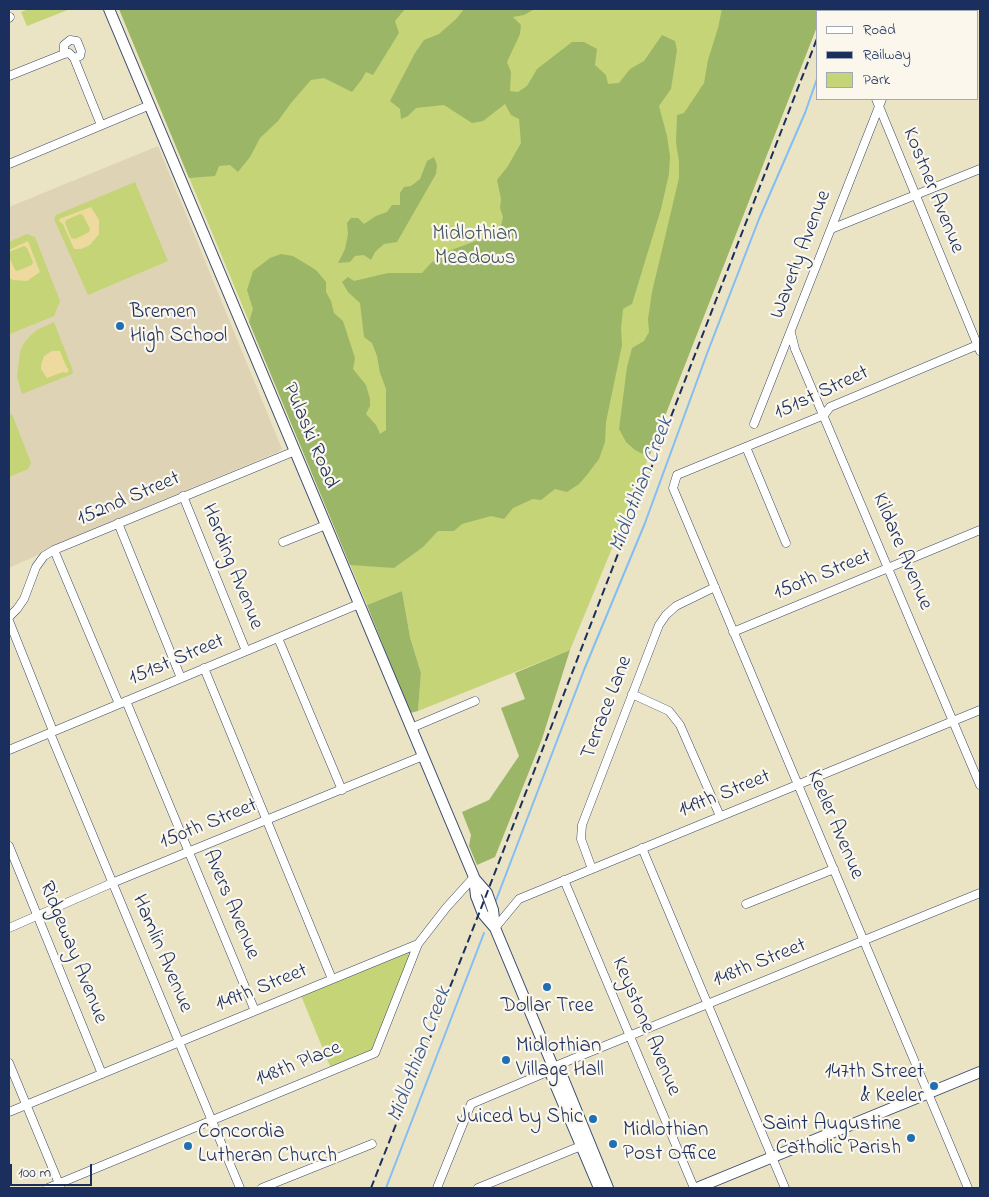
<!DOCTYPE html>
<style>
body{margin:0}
#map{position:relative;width:989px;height:1197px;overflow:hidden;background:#eae4c4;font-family:"Indie Flower",sans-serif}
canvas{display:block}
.frame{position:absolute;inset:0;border:10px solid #1b2f5e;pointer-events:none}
.legend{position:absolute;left:816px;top:10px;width:162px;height:90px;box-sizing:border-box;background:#fbf7ec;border:1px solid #a1a7b3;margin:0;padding:6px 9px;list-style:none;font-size:15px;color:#1b2f5e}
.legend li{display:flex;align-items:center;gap:10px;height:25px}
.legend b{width:25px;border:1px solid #a1a7b3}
.scale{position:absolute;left:10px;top:1164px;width:82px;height:22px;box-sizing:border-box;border:2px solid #1b2f5e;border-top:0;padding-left:6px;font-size:15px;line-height:18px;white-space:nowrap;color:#1b2f5e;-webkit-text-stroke:4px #fbf7ec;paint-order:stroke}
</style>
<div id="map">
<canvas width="989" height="1197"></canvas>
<div class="frame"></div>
<ul class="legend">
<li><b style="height:6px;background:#fff"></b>Road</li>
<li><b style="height:6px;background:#1b2f5e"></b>Railway</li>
<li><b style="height:14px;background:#c5d476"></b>Park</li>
</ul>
<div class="scale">100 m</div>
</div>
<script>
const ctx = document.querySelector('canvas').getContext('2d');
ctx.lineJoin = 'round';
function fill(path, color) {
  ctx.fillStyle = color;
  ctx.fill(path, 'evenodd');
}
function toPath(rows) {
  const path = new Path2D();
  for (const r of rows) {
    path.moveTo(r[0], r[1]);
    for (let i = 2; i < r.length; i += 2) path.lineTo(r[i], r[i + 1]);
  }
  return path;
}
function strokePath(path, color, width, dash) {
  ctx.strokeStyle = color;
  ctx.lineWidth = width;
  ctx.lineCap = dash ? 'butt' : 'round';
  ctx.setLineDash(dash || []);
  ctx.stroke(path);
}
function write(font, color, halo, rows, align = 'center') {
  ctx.font = font + ' "Indie Flower",sans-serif';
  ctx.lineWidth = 4.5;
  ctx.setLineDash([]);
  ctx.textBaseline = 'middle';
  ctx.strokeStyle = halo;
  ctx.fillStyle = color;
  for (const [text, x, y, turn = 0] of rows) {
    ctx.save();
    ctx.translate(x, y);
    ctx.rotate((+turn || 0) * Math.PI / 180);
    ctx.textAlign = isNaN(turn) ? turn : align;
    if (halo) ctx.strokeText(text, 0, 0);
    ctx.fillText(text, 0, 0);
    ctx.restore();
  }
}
const built = toPath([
 [158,146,282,449,278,452,67,540,42,553,9,568,9,207]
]);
const green = toPath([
 [29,9,70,9,27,26,21,12],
 [119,9,824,9,823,11,818,11,818,24,634,495,570,650,418,711,421,673,410,637,402,591,367,605],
 [135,182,168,261,88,295,54,219,56,215],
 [27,234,35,237,60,301,54,316,10,334,9,242],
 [54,322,73,371,72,374,22,394,17,377,20,352,24,343,31,335,37,330],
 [12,414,31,463,28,469,9,477,9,415],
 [418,944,375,1053,332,1071,300,993]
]);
const forest = toPath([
 [119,9,405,9,395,21,399,33,373,75,366,72,362,79,352,92,324,78,311,80,291,103,278,121,260,138,250,157,238,172,230,165,219,166,215,176,189,178],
 [464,9,533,10,524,15,513,17,521,25,520,34,507,62,511,72,510,91,518,92,527,86,537,69,572,42,584,42,597,49,595,65,606,75,608,84,619,83,630,69,644,61,662,35,675,41,677,50,671,89,659,106,667,136,670,156,669,174,661,209,632,304,623,309,621,328,622,345,606,422,605,442,599,459,586,476,579,484,567,492,555,489,541,500,533,499,513,508,504,519,491,516,462,524,454,531,438,531,423,547,394,568,350,565,249,322,253,309,247,290,253,271,270,258,281,254,293,256,316,270,326,282,326,292,331,301,334,313,343,321,355,358,353,369,366,385,370,399,370,406,366,414,376,425,380,434,386,430,386,389,380,373,377,356,372,343,364,337,360,303,348,292,342,282,348,277,354,281,388,273,422,273,431,263,446,252,492,235,501,225,503,217,500,208,501,199,497,180,508,166,521,143,519,119,511,115,505,104,483,121,472,123,444,105,416,108,408,116,401,119,400,109,390,101,415,53,424,40,439,34,456,19],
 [722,9,824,9,823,11,818,11,818,24,649,457,635,450,626,442,619,429,627,367,632,348,644,341,649,332,648,319,652,292,679,178,679,161,676,143,677,115,684,113,704,83,708,60,718,28],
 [434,157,437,165,436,174,397,242,384,244,375,252,371,260,364,255,355,256,350,262,338,263,345,249,348,234,347,223,351,218,358,218,364,224,376,216,387,212,392,205,400,205,400,193,404,187,411,186,420,179,427,161],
 [402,591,410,637,421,673,418,711,410,713,367,605],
 [570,650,542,739,495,857,477,865,469,846,471,835,462,812,489,800,519,756,501,708,525,699,515,673]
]);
const sand = toPath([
 [91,207,99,220,99,234,90,245,81,249,74,249,63,224,60,222,59,219],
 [80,214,83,215,90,229,89,232,75,239,71,238,65,223,66,220],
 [28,241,40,272,27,281,13,280,9,278,9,257,15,270,17,271,32,265,33,262,27,248,24,246,9,252,9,255,9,250],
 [52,351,60,351,66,366,69,370,67,373,63,372,47,378,41,369,41,365,44,356]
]);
const stream = toPath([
 [846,11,846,9],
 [495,903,584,670,645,523,708,351,759,219,805,113,818,76],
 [386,1188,484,933]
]);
const minor = toPath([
 [914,11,915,9],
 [9,18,10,17],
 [64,54,64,45,70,40,77,41,81,51,80,56,74,58],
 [9,76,64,54,69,53,74,58,101,125],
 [876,99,980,351],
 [9,164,150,105],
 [831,229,980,169],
 [791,333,795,349,980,785],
 [754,424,882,99],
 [746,447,786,543],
 [183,496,246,651],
 [118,523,181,678],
 [283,542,326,525],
 [54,550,119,704],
 [9,617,17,609,24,599,36,567,44,556,54,550,295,451],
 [9,621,53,731],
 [733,632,980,530],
 [278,638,342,790],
 [204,668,332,979],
 [632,694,669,711,680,725,720,816],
 [126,701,255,1011],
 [411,728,475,701],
 [50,733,240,1188],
 [9,750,359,604],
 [9,846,102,1074],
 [642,848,785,1188],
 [592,869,581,839,582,825,659,625,666,615,676,606,715,587],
 [564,880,694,1188],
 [746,904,834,869],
 [9,928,112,883,423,756],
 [495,928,519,899,980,710],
 [9,1063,60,1186],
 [553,1067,980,893],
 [9,1112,418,944],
 [48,1188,375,1053,418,944,446,908,474,877],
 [262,1188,372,1144],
 [437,1188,471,1104,554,1069],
 [478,1188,581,1146],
 [968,1188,673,488,677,475,824,415,830,407,980,344]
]);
const major = toPath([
 [109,9,474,877,476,896,483,914,495,928,554,1069,561,1073,608,1188],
 [474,878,487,893,493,910,495,927],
 [554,1069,552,1077,599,1188],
 [697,1188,980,1072]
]);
const rail = toPath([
 [827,11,828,9],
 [371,1188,487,893,818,36]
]);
const markers = [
 [120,326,5,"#1f6fb2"],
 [547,987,5,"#1f6fb2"],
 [506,1060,5,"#1f6fb2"],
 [934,1086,5,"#1f6fb2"],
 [593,1119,5,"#1f6fb2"],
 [911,1138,5,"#1f6fb2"],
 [613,1144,5,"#1f6fb2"],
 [188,1146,5,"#1f6fb2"]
];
const streetNames = [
 ["Kostner Avenue",932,191,68],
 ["Waverly Avenue",802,255,-69],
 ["151st Street",822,394,-25],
 ["Pulaski Road",309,436,67],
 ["152nd Street",129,500,-23],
 ["Kildare Avenue",901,552,67],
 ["Harding Avenue",231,567,68],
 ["150th Street",823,576,-22],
 ["151st Street",177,661,-23],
 ["Terrace Lane",608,708,-69],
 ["149th Street",725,795,-22],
 ["150th Street",209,825,-22],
 ["Keeler Avenue",834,825,67],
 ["Avers Avenue",230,905,67],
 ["Ridgeway Avenue",72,953,68],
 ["Hamlin Avenue",161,954,67],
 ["148th Street",760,964,-22],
 ["149th Street",262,989,-22],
 ["Keystone Avenue",645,1027,67],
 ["148th Place",299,1065,-22]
];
const parkNames = [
 ["Midlothian",475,236],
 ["Meadows",475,260]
];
const poiNames = [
 ["Bremen",130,314],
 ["High School",130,338],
 ["Dollar Tree",547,1008,"center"],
 ["Midlothian",516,1048],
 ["Village Hall",516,1072],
 ["147th Street",924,1074,"right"],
 ["& Keeler",924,1098,"right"],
 ["Juiced by Shic",583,1119,"right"],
 ["Saint Augustine",901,1126,"right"],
 ["Catholic Parish",901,1150,"right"],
 ["Midlothian",623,1132],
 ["Post Office",623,1156],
 ["Concordia",198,1134],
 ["Lutheran Church",198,1158]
];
const waterNames = [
 ["Midlothian Creek",643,485,-69],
 ["Midlothian Creek",421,1055,-69]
];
fill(built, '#dfd3b6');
fill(green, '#c5d476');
fill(forest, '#9cb667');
fill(sand, '#eeda9e');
strokePath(stream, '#82bdf4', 2);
strokePath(minor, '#3a4a6d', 9);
strokePath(major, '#3a4a6d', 12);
strokePath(minor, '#fff', 8);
strokePath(major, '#fff', 10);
strokePath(rail, '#1b2f5e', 2, [8, 4]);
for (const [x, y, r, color] of markers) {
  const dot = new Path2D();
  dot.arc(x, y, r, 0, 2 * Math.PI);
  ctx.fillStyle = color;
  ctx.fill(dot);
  strokePath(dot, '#fbf7ec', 2);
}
write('21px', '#1b2f5e', '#fbf7ec', streetNames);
write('21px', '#465864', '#fbf7ec', parkNames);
write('21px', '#1b2f5e', '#fbf7ec', poiNames, 'left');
write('italic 22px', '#3a5a8b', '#fbf7ec', waterNames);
</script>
